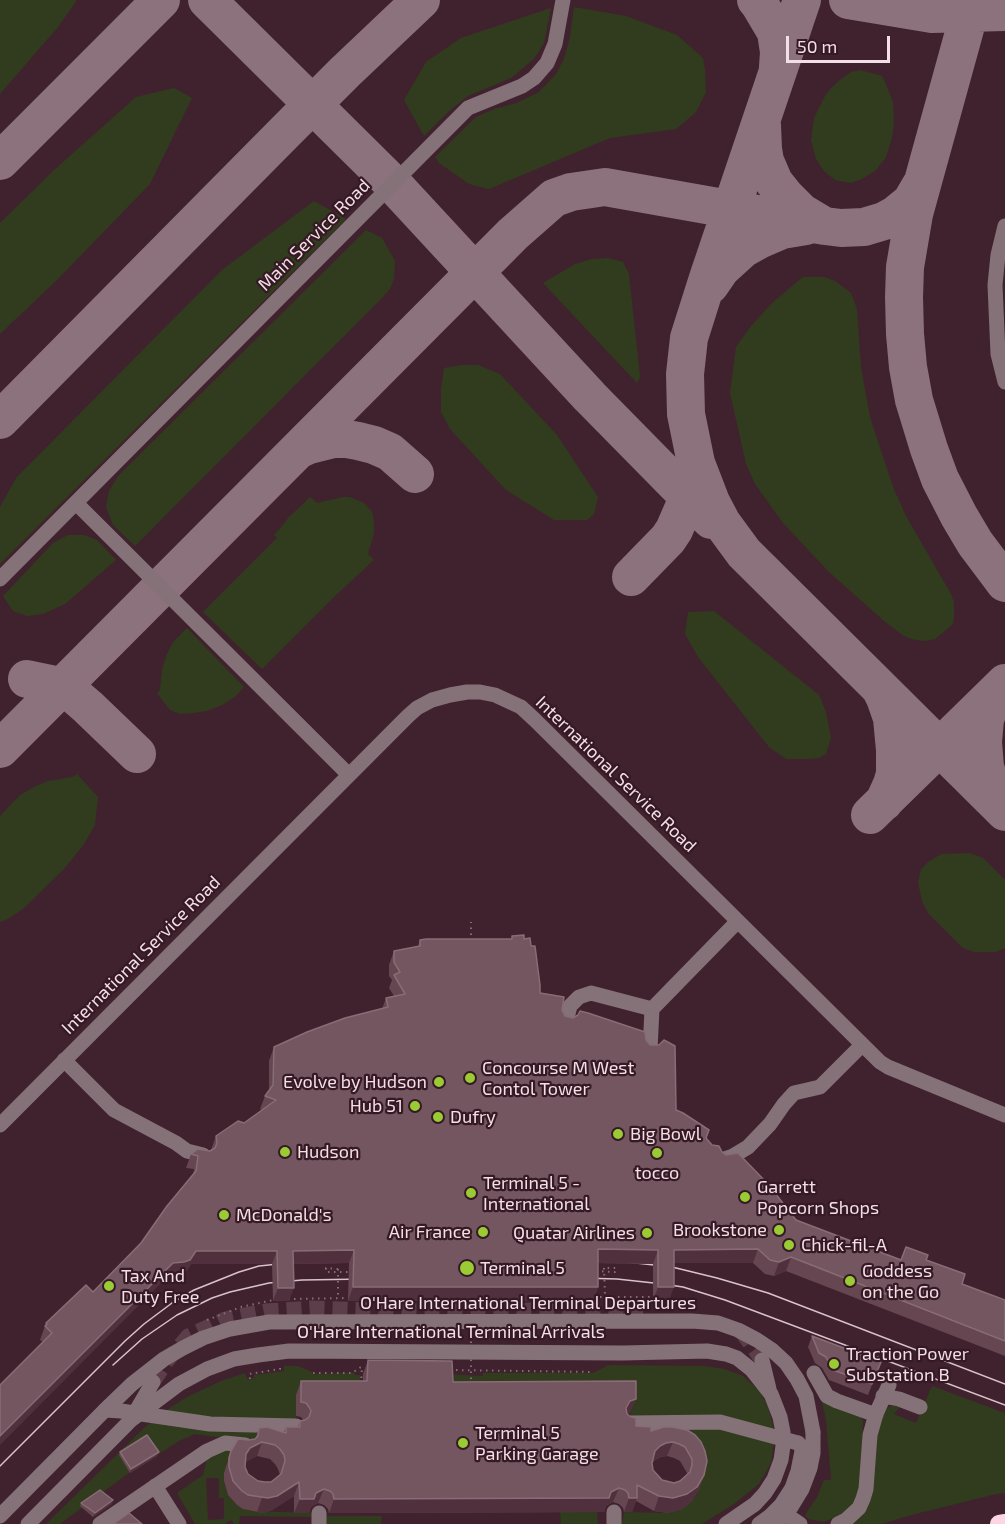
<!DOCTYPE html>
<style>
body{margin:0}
#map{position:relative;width:1005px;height:1524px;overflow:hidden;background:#40222e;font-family:"Exo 2",sans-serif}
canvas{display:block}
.scale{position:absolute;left:786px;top:36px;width:104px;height:27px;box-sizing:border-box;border:3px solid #f3dfe5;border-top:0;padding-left:8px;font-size:18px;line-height:21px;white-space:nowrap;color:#f3dfe5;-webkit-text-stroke:4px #351924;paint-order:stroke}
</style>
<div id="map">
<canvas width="1005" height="1524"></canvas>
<div class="scale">50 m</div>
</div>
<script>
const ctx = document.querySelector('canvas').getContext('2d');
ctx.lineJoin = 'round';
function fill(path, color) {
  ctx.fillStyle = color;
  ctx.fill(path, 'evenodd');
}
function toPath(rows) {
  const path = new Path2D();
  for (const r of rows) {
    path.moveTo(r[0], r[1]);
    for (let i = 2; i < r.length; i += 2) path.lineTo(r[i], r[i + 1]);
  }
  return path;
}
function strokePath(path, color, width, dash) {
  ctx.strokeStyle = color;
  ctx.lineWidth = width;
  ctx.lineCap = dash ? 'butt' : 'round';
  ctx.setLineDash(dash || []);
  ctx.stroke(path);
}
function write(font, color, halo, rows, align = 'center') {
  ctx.font = font + ' "Exo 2",sans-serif';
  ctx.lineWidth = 4.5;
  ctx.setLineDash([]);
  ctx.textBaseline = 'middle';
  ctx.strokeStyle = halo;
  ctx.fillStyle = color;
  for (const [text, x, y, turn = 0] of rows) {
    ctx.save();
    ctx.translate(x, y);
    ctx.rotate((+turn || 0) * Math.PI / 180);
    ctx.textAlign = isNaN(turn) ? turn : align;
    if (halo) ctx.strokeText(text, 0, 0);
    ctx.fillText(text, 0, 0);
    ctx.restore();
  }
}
const green = toPath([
 [0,0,77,0,58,27,0,94],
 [574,7,626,16,677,35,703,58,705,69,706,92,696,112,676,129,610,138,489,189,469,184,439,163,435,157,476,117,494,109,517,103,539,92,556,74,564,59,570,37],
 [551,8,544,43,534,59,511,78,468,96,448,112,424,136,404,100,426,62,461,38],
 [860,70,882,76,885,82,893,102,894,122,892,138,886,157,876,170,862,179,851,183,835,180,824,171,816,159,811,140,814,118,825,96,831,88,840,80,851,72],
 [174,88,192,98,150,184,57,280,0,334,0,223,53,171,136,97],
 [314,201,346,219,0,564,0,507,16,478,222,270],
 [366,230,382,238,395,261,394,279,390,289,383,297,135,546,113,525,106,507,109,491,118,476],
 [608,258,623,262,629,274,640,377,637,383,543,283,575,264,592,259],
 [803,277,824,277,835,281,851,293,857,309,861,367,870,417,893,487,906,516,951,594,954,602,954,619,952,625,935,639,925,641,912,639,904,636,884,621,828,571,783,523,755,484,746,464,730,393,736,347,751,326,772,303],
 [462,365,478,365,500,374,557,435,598,497,594,514,587,520,554,520,506,490,450,429,441,412,441,390,444,368],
 [310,497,317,503,343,497,350,497,364,503,372,512,374,522,374,533,368,554,374,560,336,595,262,669,203,612,277,538,274,535,283,525,288,518],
 [68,535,84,535,97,540,116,560,65,604,43,614,27,616,13,611,3,596,53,543],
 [714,611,819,695,826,712,831,738,826,754,819,758,808,759,786,759,769,747,698,657,685,634,688,612],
 [187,628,244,687,235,697,222,705,207,711,193,713,180,714,170,710,157,693,160,690,162,669,167,654,173,642],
 [77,774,98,797,95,825,84,844,64,869,23,909,8,919,0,922,0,816,20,795,36,786,48,781,73,777],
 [969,853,983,858,1005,880,1005,948,996,952,974,952,963,948,928,913,922,901,918,882,921,869,928,862,941,854],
 [609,1365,705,1366,725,1369,743,1376,761,1392,769,1410,775,1434,771,1463,759,1484,734,1504,702,1524,622,1524,624,1512,668,1513,682,1509,687,1505,696,1496,701,1482,700,1466,631,1441,630,1396,447,1396,442,1374,483,1376,483,1373,594,1373,595,1372],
 [284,1366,298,1366,312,1372,312,1374,354,1373,355,1375,360,1375,360,1383,296,1396,296,1426,253,1442,195,1434,179,1441,126,1475,60,1524,46,1524,145,1427,171,1407,189,1396,221,1381,245,1373,248,1380,254,1378,254,1375,284,1371],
 [932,1386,1005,1413,1005,1493,996,1494,915,1514,881,1524,851,1524,877,1434,885,1411,890,1406,897,1405,900,1407,894,1414,916,1423],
 [821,1398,861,1417,863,1422,860,1486,857,1499,850,1508,842,1514,824,1522,808,1519,805,1515,817,1497,824,1480,831,1480,826,1420],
 [224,1450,236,1450,224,1473,224,1481,228,1495,237,1505,250,1511,311,1513,311,1517,240,1516,239,1524,234,1524,231,1520,224,1524,195,1524,177,1493,203,1475,207,1458],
 [206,1478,219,1478,219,1498,224,1498,224,1519,208,1520],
 [560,1512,597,1512,598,1524,561,1524],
 [326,1516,382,1516,381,1524,326,1524]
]);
const taxiway = toPath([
 [207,0,393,184,590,397,711,520],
 [756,0,760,5,776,32,779,52,778,67],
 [802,0,708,278,689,338,685,374,686,414,696,463,711,502,722,523,744,553,1005,812],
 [848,0,932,14,1005,12],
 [973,0,914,214,905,267,904,297,905,334,908,367,914,400,929,449,940,479,959,516,975,543,1005,583],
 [762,125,763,149,765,161,774,182,786,197,801,212,821,224],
 [0,161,161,0],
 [710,285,721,269,743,249,761,239,782,230,806,226],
 [0,420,285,132,345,72,421,0],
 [298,450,309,445,333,439,347,439,358,441,374,445,390,452,415,474],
 [631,577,668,539,674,530,684,507,687,495,688,473],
 [27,679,51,684,73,694,88,707,137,754],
 [881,690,885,698,892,718,895,750,895,774,892,784,884,802],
 [995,693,985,719,983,742,985,767,994,796,998,802],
 [0,749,513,234,554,198,571,192,605,187,825,226,841,228,864,227,884,221,895,215,911,202,921,185],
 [870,815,1005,683]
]);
const minorTunnel = toPath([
 [741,1331,762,1360],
 [153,1382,167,1361,188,1336,225,1319,265,1311,312,1308,396,1311,545,1310,643,1314]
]);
const path = toPath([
 [471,941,471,922],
 [604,1268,605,1295],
 [338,1269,338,1296],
 [594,1297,654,1297],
 [288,1299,351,1298],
 [207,1320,241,1307,273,1300],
 [450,1370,594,1372],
 [313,1373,352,1373,361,1367],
 [250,1379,249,1374,280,1369,280,1367],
 [361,1384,362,1366]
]);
const minor = toPath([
 [1005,226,998,255,995,285,998,354,1005,382],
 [76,503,349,775],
 [0,579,468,108,522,86,534,78,547,63,555,44,563,0],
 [566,1022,570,1006,579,997,591,993,652,1009],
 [650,1050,652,1009,737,922],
 [64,1060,114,1110,176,1143,187,1151,203,1155],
 [0,1125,408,716,417,708,432,700,450,695,467,692,480,692,495,695,521,707,535,720,880,1062,888,1067,1005,1115],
 [724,1159,733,1156,748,1147,770,1124,784,1104,794,1093,820,1087,862,1045],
 [762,1360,769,1389],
 [814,1373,827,1396,837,1401,876,1415],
 [883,1396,899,1399,920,1407],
 [136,1411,153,1382],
 [155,1486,179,1524],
 [785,1514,800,1524],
 [0,1516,105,1410],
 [28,1524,131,1420,179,1384,207,1369,234,1359,258,1355,289,1351,623,1353,707,1351,726,1354,737,1358,752,1370,771,1394,780,1417,783,1432,783,1446,781,1460,774,1479,765,1493,755,1504,726,1524],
 [100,1524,207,1451,225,1443,245,1445],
 [319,1524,319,1513],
 [614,1524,614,1512],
 [759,1524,770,1516,781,1505,792,1488,798,1471,802,1451,801,1446,798,1443],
 [775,1524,791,1507,802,1489,810,1468,813,1453,813,1432],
 [838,1524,846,1520,859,1508,863,1499,866,1489,870,1435,876,1414,889,1385]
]);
const highway = toPath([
 [999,1524,1005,1523]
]);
const tram = toPath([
 [627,1262,672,1267,717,1278,768,1293,1005,1384],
 [581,1278,617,1279,663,1284,683,1287,725,1300,1005,1405],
 [113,1365,142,1339,177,1315,212,1298,230,1292,269,1283,302,1280,365,1279],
 [0,1466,125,1341,144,1324,172,1303,194,1290,239,1272,259,1266,288,1263]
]);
const pathBridge = toPath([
 [338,1269,326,1268,326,1272,348,1272],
 [596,1271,615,1272,616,1268,604,1268],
 [471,1385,471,1336]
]);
const minorBridge = toPath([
 [105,1410,132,1384,164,1359,183,1348,203,1338,230,1329,269,1322,692,1321,718,1323,738,1330,757,1340,772,1350,786,1363,797,1379,806,1396,813,1432],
 [105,1410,121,1411,210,1424,296,1426],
 [630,1423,720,1422,798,1443]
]);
const wall = toPath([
 [512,936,524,939,540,993,562,1010,565,1016,646,1040,676,1110,706,1138,712,1145,722,1152,796,1220,901,1260,926,1260,962,1284,1005,1300,1005,1356,786,1271,774,1276,765,1274,753,1263,674,1263,669,1301,653,1301,653,1264,598,1263,598,1287,593,1301,348,1301,349,1263,293,1264,289,1301,273,1301,272,1264,191,1264,185,1273,179,1276,168,1276,43,1342,40,1340,46,1323,93,1292,141,1243,193,1175,194,1169,186,1168,191,1154,211,1150,216,1136,244,1123,262,1110,260,1109,265,1096,269,1091,269,1061,274,1047,382,1009,386,998,394,996,389,988,392,980,389,976,389,965,394,951,418,946,420,940,511,939],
 [812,1336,881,1362,868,1395,829,1380,822,1368,815,1363,808,1347],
 [368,1360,453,1382,630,1413,627,1414,636,1426,651,1431,672,1427,704,1475,699,1489,692,1501,682,1509,668,1513,654,1511,636,1501,632,1512,624,1512,623,1508,619,1504,613,1502,606,1506,604,1512,329,1513,328,1509,324,1505,318,1503,311,1507,309,1513,294,1513,294,1496,272,1510,263,1513,243,1509,237,1505,228,1495,224,1481,224,1473,231,1451,249,1440,255,1439,259,1428,284,1432,286,1427,298,1427,300,1421,304,1421,301,1417,296,1416,296,1395,301,1381,363,1381,363,1374],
 [257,1456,270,1459,275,1464,278,1469,280,1475,271,1482,265,1482,258,1481,248,1474,245,1467,245,1462],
 [667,1456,674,1458,680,1461,687,1473,687,1475,680,1481,674,1483,662,1480,653,1470,652,1464,655,1460,661,1457],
 [120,1452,157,1456,130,1473,119,1455],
 [81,1503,112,1504,93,1517,80,1506]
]);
const shadedWall = toPath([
 [598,1249,658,1250,653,1264,593,1263],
 [758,1249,753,1263,669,1263,674,1250],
 [354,1250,349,1263,288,1264,293,1251],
 [196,1251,277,1251,272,1264,191,1264,185,1273,179,1276,168,1276,0,1445,0,1436,173,1263],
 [791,1257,786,1271,774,1276,779,1262],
 [353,1287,598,1287,593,1301,348,1301],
 [658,1287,674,1287,669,1301,653,1301],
 [278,1288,294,1288,289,1301,273,1301],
 [636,1399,630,1413,625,1415,626,1408,630,1401],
 [262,1442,257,1456,245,1462,246,1454,250,1448],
 [673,1442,667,1456,661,1457,655,1460,650,1465,655,1451,660,1446,666,1443],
 [159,1452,157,1456,130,1473,131,1469],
 [704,1475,699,1489,692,1501,682,1509,668,1513,654,1511,659,1496],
 [299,1482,294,1496,272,1510,263,1513,257,1512,262,1498],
 [619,1488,613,1502,606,1506,604,1512,329,1513,334,1499,611,1492],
 [324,1489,318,1503,311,1507,309,1513,294,1513,300,1499,316,1493],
 [629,1498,637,1498,632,1512,624,1512],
 [113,1500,112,1504,93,1517,95,1513]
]);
const building = toPath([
 [524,935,524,939,530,938,531,946,535,946,540,985,540,993,564,997,562,1010,565,1016,573,1018,578,1015,580,1011,588,1013,645,1032,646,1040,650,1045,659,1045,664,1040,675,1046,676,1110,683,1113,709,1130,706,1138,712,1145,719,1146,722,1152,726,1155,738,1153,768,1184,796,1220,901,1260,906,1247,928,1255,926,1260,965,1274,962,1284,1005,1300,1005,1341,791,1257,779,1262,770,1260,758,1249,674,1250,674,1287,658,1287,658,1250,598,1249,598,1287,353,1287,354,1250,293,1251,294,1288,278,1288,277,1251,196,1251,190,1260,184,1262,173,1263,0,1436,0,1385,52,1333,45,1326,47,1324,46,1323,86,1285,93,1292,141,1243,167,1206,196,1171,198,1156,191,1154,198,1149,210,1151,215,1148,217,1143,216,1136,238,1121,244,1123,276,1100,265,1096,273,1085,274,1047,307,1032,345,1018,388,1007,386,998,405,994,394,975,400,972,394,962,394,951,420,946,420,940,426,939,512,939,512,936,524,935],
 [812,1336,881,1362,872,1384,833,1370,826,1357,819,1353,812,1336],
 [368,1360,452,1361,453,1382,636,1381,636,1399,630,1401,626,1408,627,1414,631,1417,636,1418,636,1426,651,1427,651,1431,664,1427,672,1427,687,1430,695,1435,701,1442,705,1451,707,1461,704,1475,697,1487,687,1494,673,1498,659,1496,637,1485,637,1498,629,1498,628,1493,625,1490,619,1488,611,1492,609,1498,334,1499,333,1494,330,1491,324,1489,316,1493,314,1499,300,1499,299,1482,277,1496,268,1498,248,1495,242,1491,233,1481,229,1467,229,1458,231,1451,238,1439,249,1440,255,1439,258,1436,259,1428,267,1427,286,1433,286,1427,300,1427,300,1421,305,1420,309,1417,311,1411,309,1407,306,1403,301,1402,301,1381,367,1381,368,1360],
 [262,1442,275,1445,280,1449,284,1455,285,1461,281,1474,271,1482,265,1482,258,1481,248,1474,245,1467,246,1454,250,1448,262,1442],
 [673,1442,679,1444,685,1447,692,1459,692,1465,690,1472,680,1481,674,1483,662,1480,653,1470,652,1463,655,1451,660,1446,666,1443,673,1442],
 [147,1435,159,1452,131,1469,120,1452,147,1435],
 [100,1490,113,1500,95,1513,81,1503,100,1490],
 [129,1513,142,1524,113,1524,129,1513]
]);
const markers = [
 [470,1078,6,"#9acb34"],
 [439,1082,6,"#9acb34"],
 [415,1106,6,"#9acb34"],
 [438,1117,6,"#9acb34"],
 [618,1134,6,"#9acb34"],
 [285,1152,6,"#9acb34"],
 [657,1153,6,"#9acb34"],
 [471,1193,6,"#9acb34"],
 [745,1197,6,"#9acb34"],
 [224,1215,6,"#9acb34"],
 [779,1230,6,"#9acb34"],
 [483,1232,6,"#9acb34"],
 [647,1233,6,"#9acb34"],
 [789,1245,6,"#9acb34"],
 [467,1268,8,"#9acb34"],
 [850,1281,6,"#9acb34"],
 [109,1286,6,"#9acb34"],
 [834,1364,6,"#9acb34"],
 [463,1443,6,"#9acb34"]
];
const streetNames = [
 ["Main Service Road",314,235,-45],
 ["International Service Road",616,774,44],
 ["International Service Road",141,955,-45],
 ["O'Hare International Terminal Departures",528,1303],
 ["O'Hare International Terminal Arrivals",451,1332]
];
const poiNames = [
 ["Concourse M West",482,1068],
 ["Contol Tower",482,1089],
 ["Evolve by Hudson",427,1082,"right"],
 ["Hub 51",403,1106,"right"],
 ["Dufry",450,1117],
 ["Big Bowl",630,1134],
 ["Hudson",297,1152],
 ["tocco",657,1173,"center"],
 ["Terminal 5 -",483,1183],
 ["International",483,1204],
 ["Garrett",757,1187],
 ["Popcorn Shops",757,1208],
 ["McDonald's",236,1215],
 ["Brookstone",767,1230,"right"],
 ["Air France",471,1232,"right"],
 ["Quatar Airlines",635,1233,"right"],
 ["Chick-fil-A",801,1245],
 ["Terminal 5",480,1268],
 ["Goddess",862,1271],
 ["on the Go",862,1292],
 ["Tax And",121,1276],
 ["Duty Free",121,1297],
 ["Traction Power",846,1354],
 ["Substation B",846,1375],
 ["Terminal 5",475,1433],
 ["Parking Garage",475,1454]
];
fill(green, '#303c1d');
strokePath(taxiway, '#8c727c', 38);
strokePath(minorTunnel, '#5b3e49', 15, [15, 8]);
strokePath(path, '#866c75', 2, [1.5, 4.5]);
strokePath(minor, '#857278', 15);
strokePath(highway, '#fbd5e2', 18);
strokePath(tram, '#d8c3ca', 1.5);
strokePath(pathBridge, '#866c75', 2, [1.5, 4.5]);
strokePath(minorBridge, '#857278', 15);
fill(wall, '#654651');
fill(shadedWall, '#50303c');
fill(building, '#745661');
strokePath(building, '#886c76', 1.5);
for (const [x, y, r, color] of markers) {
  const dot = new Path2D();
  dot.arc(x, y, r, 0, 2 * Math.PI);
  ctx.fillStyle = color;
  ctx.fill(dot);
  strokePath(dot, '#351924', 2);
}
write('18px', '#f3dfe5', '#351924', streetNames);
write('18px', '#f3dfe5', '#351924', poiNames, 'left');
</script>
